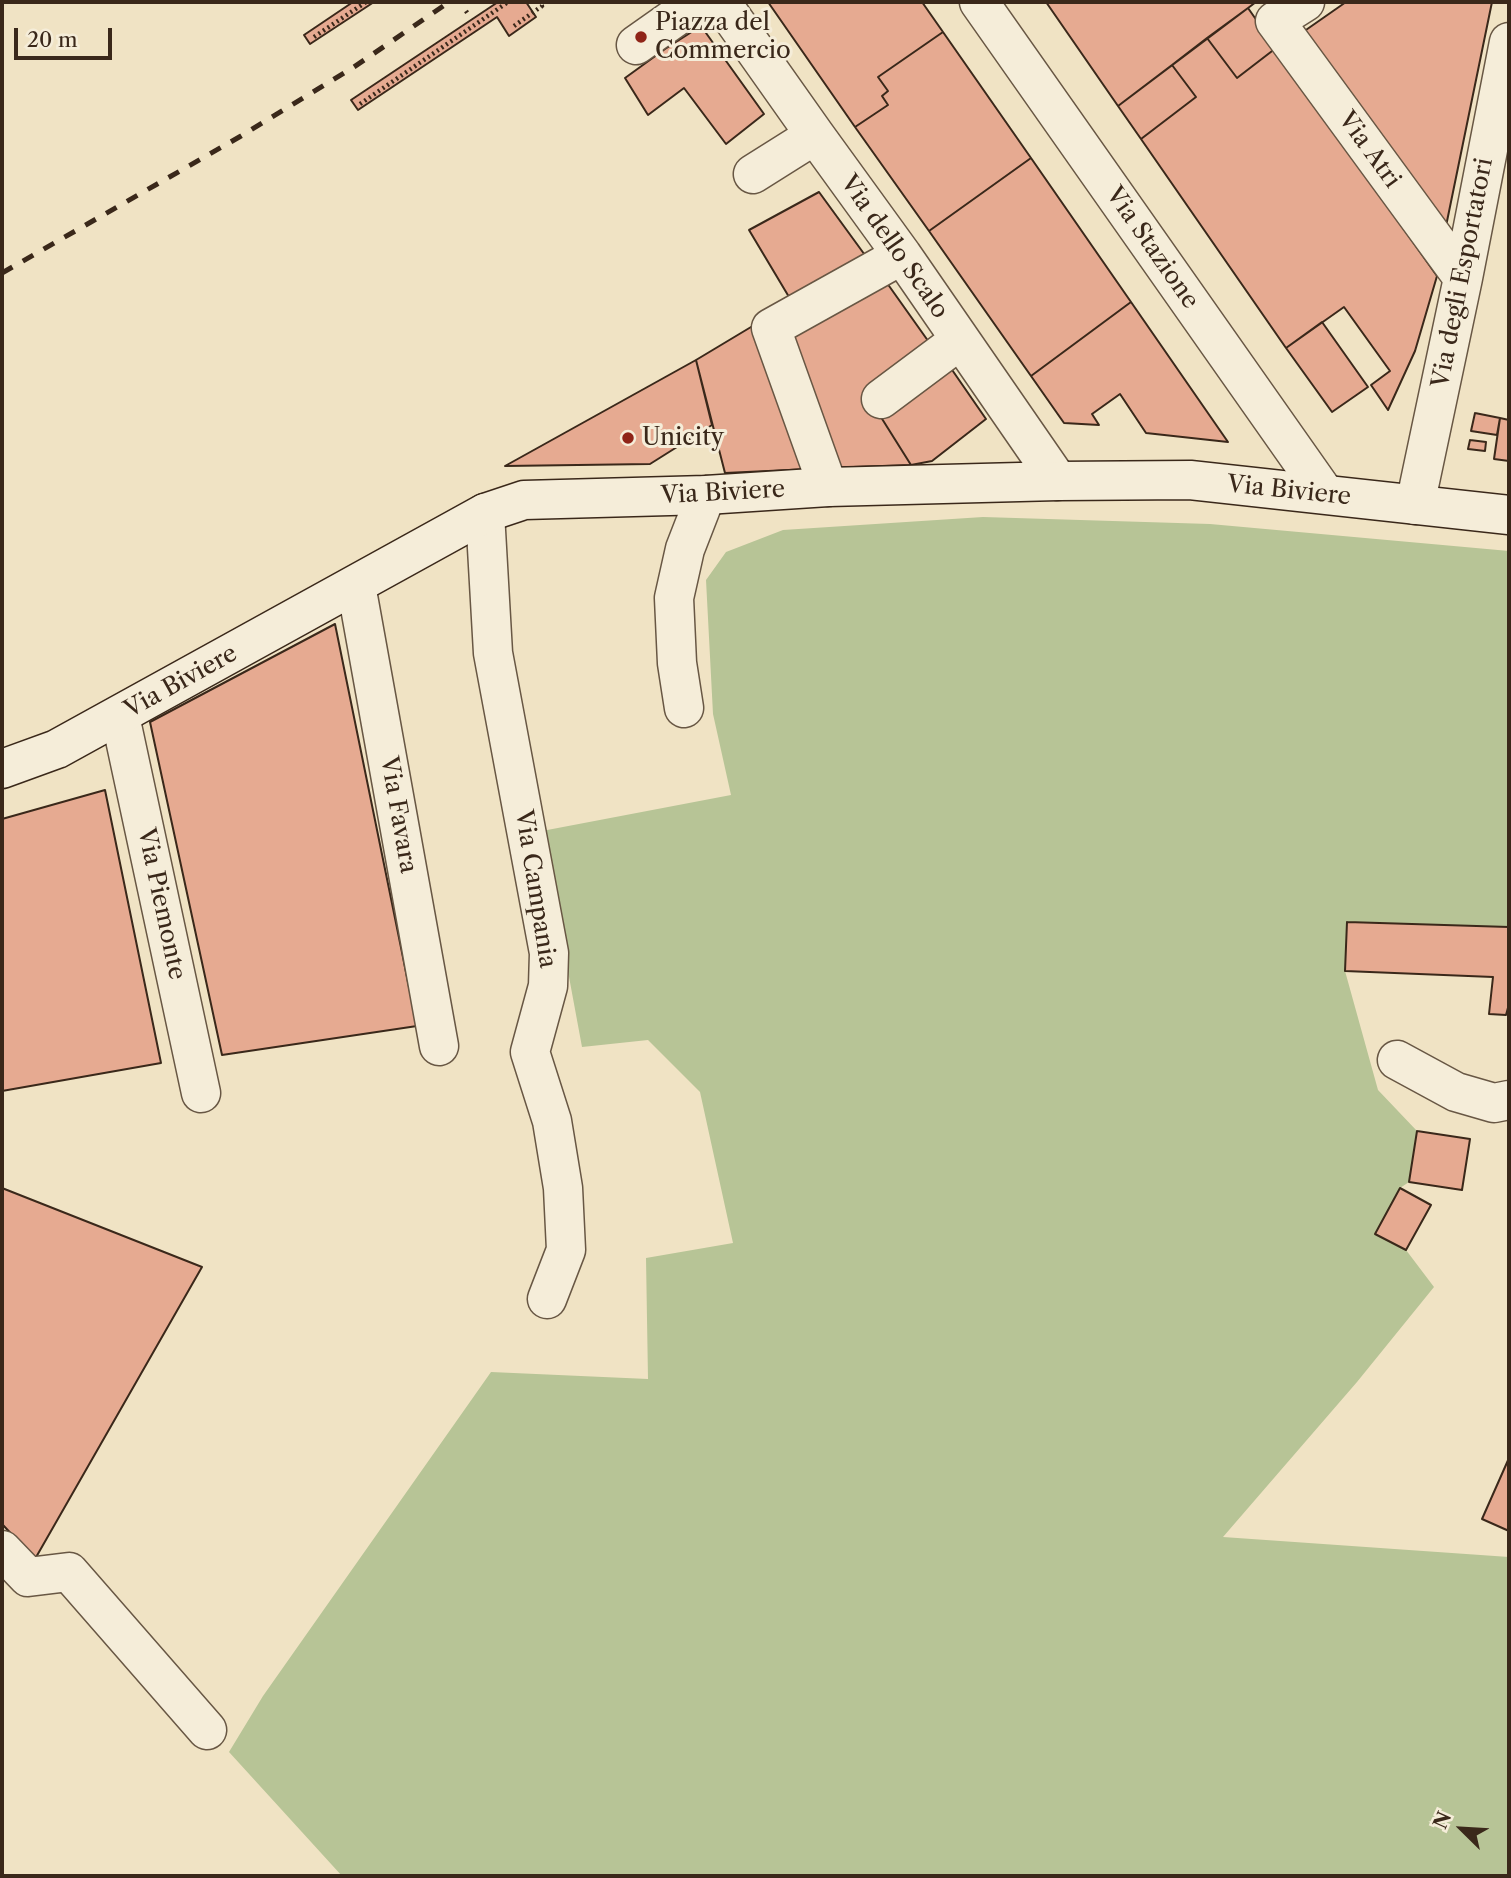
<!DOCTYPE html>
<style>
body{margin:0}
#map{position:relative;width:1511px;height:1878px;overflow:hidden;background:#f0e3c4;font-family:"Libre Caslon Text",serif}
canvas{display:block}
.frame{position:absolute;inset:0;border:4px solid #3a281a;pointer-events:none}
.north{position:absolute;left:1427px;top:1794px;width:70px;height:70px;-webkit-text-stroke:5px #f5edd9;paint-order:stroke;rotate:294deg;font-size:19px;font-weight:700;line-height:28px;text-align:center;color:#3a281a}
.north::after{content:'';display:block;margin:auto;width:24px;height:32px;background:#3a281a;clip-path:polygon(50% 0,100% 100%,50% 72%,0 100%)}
.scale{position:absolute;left:14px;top:28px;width:98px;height:32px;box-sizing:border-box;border:4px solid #3a281a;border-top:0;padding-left:9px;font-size:21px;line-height:24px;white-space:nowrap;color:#3a281a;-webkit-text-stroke:5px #f5edd9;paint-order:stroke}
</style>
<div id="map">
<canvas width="1511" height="1878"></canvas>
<div class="frame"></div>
<div class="north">N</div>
<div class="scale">20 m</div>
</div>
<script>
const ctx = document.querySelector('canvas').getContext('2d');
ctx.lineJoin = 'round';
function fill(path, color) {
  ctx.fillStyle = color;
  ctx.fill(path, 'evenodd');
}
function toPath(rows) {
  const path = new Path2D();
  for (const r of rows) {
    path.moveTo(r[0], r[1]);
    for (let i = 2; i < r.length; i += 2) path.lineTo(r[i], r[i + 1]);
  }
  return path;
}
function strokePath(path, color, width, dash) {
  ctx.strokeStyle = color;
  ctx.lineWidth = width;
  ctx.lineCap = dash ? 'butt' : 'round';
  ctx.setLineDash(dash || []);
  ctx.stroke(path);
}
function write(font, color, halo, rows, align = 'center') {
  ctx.font = font + ' "Libre Caslon Text",serif';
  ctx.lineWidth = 6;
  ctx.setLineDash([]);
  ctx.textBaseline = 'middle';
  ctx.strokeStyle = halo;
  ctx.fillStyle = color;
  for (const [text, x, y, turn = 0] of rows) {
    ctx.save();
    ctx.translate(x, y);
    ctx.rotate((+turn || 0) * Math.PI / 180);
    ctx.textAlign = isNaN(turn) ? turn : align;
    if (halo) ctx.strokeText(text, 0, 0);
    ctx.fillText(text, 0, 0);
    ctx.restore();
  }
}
const green = toPath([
 [983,517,1210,524,1509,551,1509,927,1347,923,1345,971,1378,1090,1417,1131,1409,1182,1400,1188,1376,1234,1406,1250,1434,1287,1357,1382,1223,1537,1509,1557,1509,1876,342,1876,229,1752,263,1696,491,1372,648,1379,646,1258,733,1243,700,1092,648,1040,582,1047,542,831,731,795,713,714,706,580,726,552,783,530]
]);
const building = toPath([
 [353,2,374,2,310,44,304,35,353,2],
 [498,2,526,2,536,17,509,36,497,17,358,110,351,100,498,2],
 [768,2,922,2,943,32,878,77,888,91,882,96,888,105,855,127,768,2],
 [1046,2,1256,2,1118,106,1046,2],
 [1346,2,1492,2,1445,231,1303,32,1346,2],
 [1248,8,1276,48,1237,78,1207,38,1248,8],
 [701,26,764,114,726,144,684,88,648,115,625,78,665,49,701,26],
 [943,32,1031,158,929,231,855,127,888,105,882,96,888,91,878,77,943,32],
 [1207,38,1237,78,1276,48,1437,276,1415,351,1388,410,1371,385,1390,371,1344,307,1286,348,1141,139,1196,97,1172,65,1207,38],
 [1172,65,1196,97,1141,139,1118,106,1172,65],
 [1031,158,1131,302,1031,376,929,231,1031,158],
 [819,192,870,262,795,307,749,230,819,192],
 [882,276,931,345,879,414,911,465,824,468,778,334,882,276],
 [1131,302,1228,442,1146,433,1120,394,1092,414,1099,425,1064,423,1031,376,1131,302],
 [1322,322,1368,387,1332,412,1286,348,1322,322],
 [756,324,811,469,725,473,696,360,756,324],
 [696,360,712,425,650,464,505,466,696,360],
 [948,364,986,419,932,461,911,465,879,414,948,364],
 [1475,413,1500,418,1497,435,1471,431,1475,413],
 [1500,418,1509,420,1509,461,1494,459,1500,418],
 [1470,440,1486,442,1485,451,1468,449,1470,440],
 [335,624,417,1026,222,1055,150,722,335,624],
 [105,790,161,1063,2,1091,2,819,105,790],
 [1347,922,1509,927,1509,1004,1506,1015,1489,1014,1493,977,1345,971,1347,922],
 [1417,1131,1470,1139,1462,1190,1409,1182,1417,1131],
 [2,1188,202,1267,35,1559,2,1524,2,1188],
 [1400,1188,1431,1205,1406,1250,1375,1234,1400,1188],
 [1509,1458,1509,1531,1482,1519,1509,1458]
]);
const path = toPath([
 [466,11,468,14],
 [514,26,542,6,539,2],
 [314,37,366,2],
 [360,104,508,2]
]);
const minor = toPath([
 [721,2,815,135,902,255,1058,481],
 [979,2,1325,494],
 [1305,2,1275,21,1463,278],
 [636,45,697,2],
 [753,174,815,135],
 [881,399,960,340],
 [828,487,771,328,902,255],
 [1415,505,1463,278,1509,42],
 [485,513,493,653,549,953,548,986,530,1052,552,1121,563,1188,566,1250,547,1299],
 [356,585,439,1046],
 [684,708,677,663,674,598,685,549,706,495],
 [120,716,201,1093],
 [1397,1060,1456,1092,1494,1103,1509,1100],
 [2,1550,28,1577,69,1572,207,1730]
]);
const secondary = toPath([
 [2,769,57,749,485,513,524,500,706,495,828,487,1058,481,1190,480,1509,515]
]);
const rail = toPath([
 [2,273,241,136,354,67,449,2]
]);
const markers = [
 [641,37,7,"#8f2418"],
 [628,438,7,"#8f2418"]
];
const poiNames = [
 ["Piazza del",655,23],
 ["Commercio",655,51],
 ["Unicity",642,438]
];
const streetNames = [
 ["Via Atri",1369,150,54],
 ["Via dello Scalo",894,247,55],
 ["Via Stazione",1152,248,55],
 ["Via degli Esportatori",1463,273,-79],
 ["Via Biviere",1289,491,6],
 ["Via Biviere",723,493,-3],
 ["Via Biviere",181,682,-29],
 ["Via Favara",398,815,80],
 ["Via Campania",535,889,81],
 ["Via Piemonte",161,904,78]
];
fill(green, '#b7c496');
fill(building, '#e6aa91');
strokePath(building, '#3a281a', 2);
strokePath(minor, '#685744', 41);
strokePath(secondary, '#3a281a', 41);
strokePath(path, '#3a281a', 4.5, [2, 3.5]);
strokePath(minor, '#f5edd9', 38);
strokePath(secondary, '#f5edd9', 38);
strokePath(rail, '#3a281a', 5, [12, 12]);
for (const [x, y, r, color] of markers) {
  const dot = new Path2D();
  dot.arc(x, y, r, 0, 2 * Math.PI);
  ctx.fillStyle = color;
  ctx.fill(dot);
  strokePath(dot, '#f5edd9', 2.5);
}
write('24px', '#3a281a', '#f5edd9', poiNames, 'left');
write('24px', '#3a281a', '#f5edd9', streetNames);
</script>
